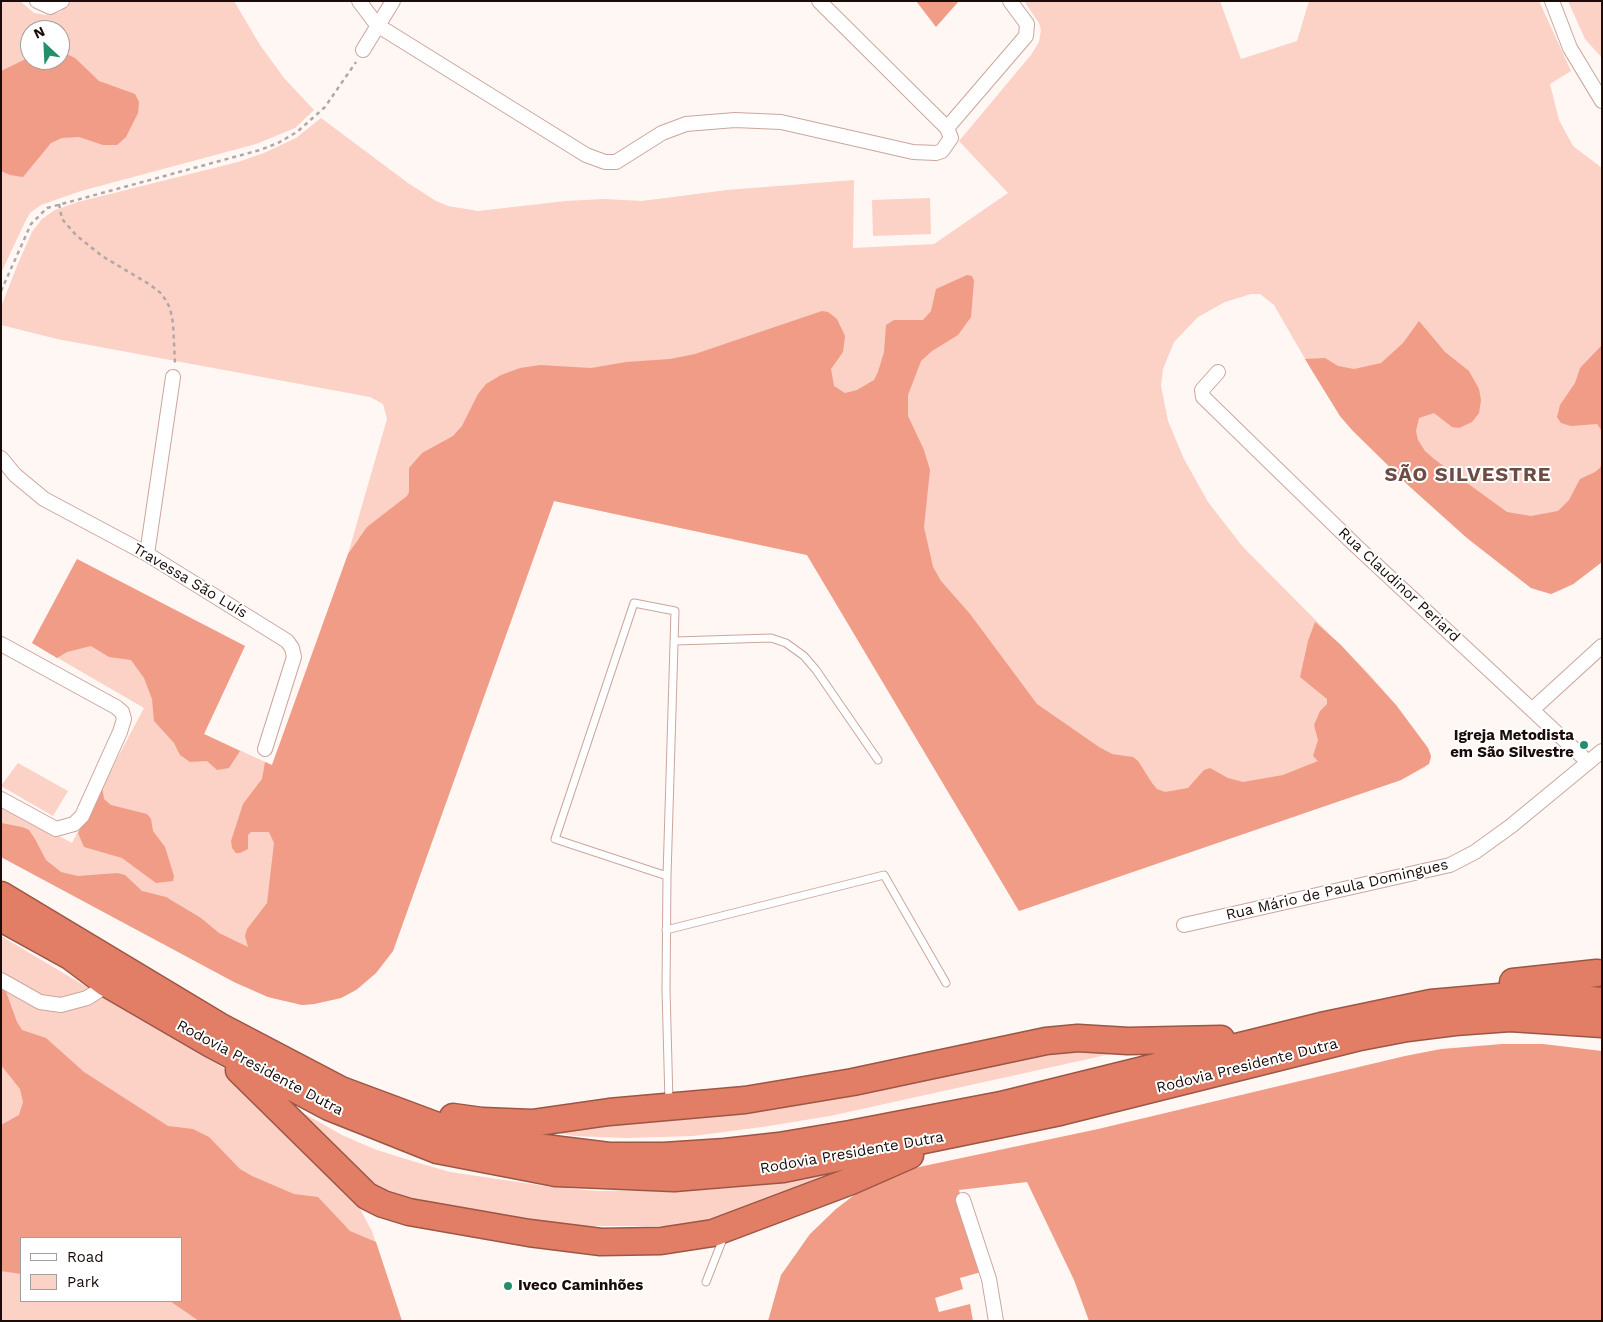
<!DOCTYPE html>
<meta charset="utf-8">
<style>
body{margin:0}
#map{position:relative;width:1603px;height:1322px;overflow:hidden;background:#fff7f4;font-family:"Work Sans",sans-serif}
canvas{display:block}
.frame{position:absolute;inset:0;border:2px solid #190c09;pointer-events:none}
.legend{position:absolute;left:20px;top:1237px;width:162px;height:65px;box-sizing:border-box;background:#fff;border:1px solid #a39e9d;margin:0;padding:6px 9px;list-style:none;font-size:15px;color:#190c09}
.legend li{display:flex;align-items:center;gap:10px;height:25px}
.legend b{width:25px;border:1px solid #a39e9d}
.north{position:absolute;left:20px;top:20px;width:50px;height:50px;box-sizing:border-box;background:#fff;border:1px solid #a39e9d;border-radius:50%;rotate:335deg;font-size:14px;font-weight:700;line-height:20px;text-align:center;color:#190c09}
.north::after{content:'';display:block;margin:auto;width:18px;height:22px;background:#258f6d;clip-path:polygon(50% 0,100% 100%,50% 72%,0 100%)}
</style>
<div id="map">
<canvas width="1603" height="1322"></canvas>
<div class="frame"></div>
<ul class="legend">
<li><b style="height:6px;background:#fff"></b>Road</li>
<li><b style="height:14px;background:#fcd1c6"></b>Park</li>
</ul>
<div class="north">N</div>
</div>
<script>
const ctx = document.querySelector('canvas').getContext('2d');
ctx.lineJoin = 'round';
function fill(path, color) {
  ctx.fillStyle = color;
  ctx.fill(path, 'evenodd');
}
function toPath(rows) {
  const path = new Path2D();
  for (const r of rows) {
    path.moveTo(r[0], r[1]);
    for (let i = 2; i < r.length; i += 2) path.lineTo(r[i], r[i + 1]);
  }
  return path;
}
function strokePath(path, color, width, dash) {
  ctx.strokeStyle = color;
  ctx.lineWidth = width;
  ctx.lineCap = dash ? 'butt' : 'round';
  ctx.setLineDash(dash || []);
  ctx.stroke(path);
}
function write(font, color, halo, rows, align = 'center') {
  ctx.font = font + ' "Work Sans",sans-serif';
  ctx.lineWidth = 4;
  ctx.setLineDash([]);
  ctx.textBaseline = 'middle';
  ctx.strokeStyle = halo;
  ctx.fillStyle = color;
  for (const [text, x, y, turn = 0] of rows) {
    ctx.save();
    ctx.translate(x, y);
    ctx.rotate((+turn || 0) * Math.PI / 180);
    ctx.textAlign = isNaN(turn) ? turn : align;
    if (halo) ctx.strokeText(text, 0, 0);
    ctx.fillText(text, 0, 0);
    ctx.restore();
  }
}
const green = toPath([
 [1,1,20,1,34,13,45,15,60,12,72,1,234,1,260,45,284,78,314,110,295,128,256,144,81,191,41,205,30,213,25,222,1,273],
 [30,30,60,30,60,60,30,60],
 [1024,1,1220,1,1241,59,1297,41,1309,1,1539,1,1571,71,1550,84,1559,120,1573,146,1602,168,1602,562,1574,584,1559,591,1551,594,1531,588,1467,538,1409,486,1352,430,1340,416,1312,371,1274,305,1260,294,1251,294,1225,302,1198,317,1174,342,1163,369,1161,386,1168,421,1184,459,1208,502,1243,547,1369,674,1396,705,1428,748,1431,759,1425,767,1401,780,1019,911,807,555,554,501,393,951,376,973,359,988,341,998,314,1004,302,1005,268,997,234,982,1,857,1,805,72,843,144,708,32,643,77,559,245,646,204,734,272,765,348,554,387,419,383,404,370,397,57,339,1,325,1,307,17,266,32,232,42,219,55,210,78,202,238,162,264,153,296,138,321,118,408,183,436,201,448,206,478,211,566,201,604,199,642,201,727,190,854,180,853,248,934,244,1008,193,959,141,1031,55,1039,42,1041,30,1039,23],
 [1568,1,1602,1,1602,58,1585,39],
 [930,198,931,234,873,236,872,200],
 [18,763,68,791,53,816,1,786],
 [1,936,230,1072,355,1200,372,1231,402,1321,1,1321],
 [21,1238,181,1238,181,1301,21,1301],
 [1138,1048,830,1116,762,1127,693,1136,626,1138,574,1136,535,1129,1066,1050],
 [289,1105,342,1135,374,1149,412,1161,450,1172,545,1186,596,1191,704,1190,763,1185,858,1168,720,1218,675,1226,567,1226,472,1215,376,1192]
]);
const forest = toPath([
 [916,1,959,1,936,27],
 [60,51,75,58,99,81,135,94,139,102,138,113,126,137,117,145,103,145,79,137,62,138,51,143,23,177,10,175,1,171,1,71,30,57,30,60,60,60],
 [967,275,972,276,974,281,971,317,958,335,932,351,921,361,908,395,908,416,924,450,930,470,924,527,933,567,941,581,970,614,1037,704,1099,747,1112,754,1133,757,1138,761,1152,783,1157,789,1165,792,1188,788,1204,770,1210,768,1228,778,1243,782,1283,775,1318,761,1313,756,1318,740,1314,725,1320,711,1327,704,1327,699,1300,677,1308,641,1315,622,1341,645,1396,705,1428,748,1431,756,1429,764,1401,780,1019,911,807,555,554,501,393,951,376,973,356,990,341,998,314,1004,302,1005,268,997,234,982,1,857,1,823,22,827,29,830,35,839,46,860,61,872,78,876,117,873,125,875,142,891,166,897,201,918,219,933,248,947,245,936,247,929,267,903,274,843,269,832,251,832,248,835,248,849,240,853,236,853,232,848,231,841,243,804,262,779,265,762,272,765,348,554,367,527,407,496,409,492,409,468,422,453,453,436,462,426,478,394,486,384,501,375,520,368,540,365,591,368,626,362,670,359,695,354,822,311,828,312,837,319,845,336,843,352,831,369,834,386,845,393,857,390,874,380,878,372,884,352,886,325,894,320,923,320,931,311,936,289],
 [1419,321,1445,352,1469,371,1479,389,1481,400,1479,413,1472,422,1459,428,1452,427,1434,413,1419,418,1416,431,1418,440,1425,451,1434,459,1507,512,1531,516,1558,511,1569,500,1580,479,1595,472,1600,468,1602,463,1602,562,1573,584,1551,594,1531,588,1467,538,1409,486,1352,430,1340,416,1305,359,1325,358,1338,366,1354,369,1381,363,1403,343],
 [1602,345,1602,431,1597,424,1571,426,1561,423,1557,417,1560,405,1575,383,1580,368],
 [77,559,245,646,204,734,240,751,229,768,217,770,207,761,190,762,180,755,174,743,154,721,152,699,144,678,131,660,109,657,91,646,67,652,57,658,32,643],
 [102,787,104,799,111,805,147,814,151,819,153,831,165,847,174,876,173,881,156,883,122,858,84,847,78,833],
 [1,986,5,989,17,1022,22,1030,46,1038,84,1072,168,1126,193,1129,209,1137,240,1169,252,1176,294,1194,318,1197,350,1231,376,1242,402,1321,199,1321,170,1301,181,1301,181,1238,21,1238,21,1274,1,1271,1,1125,19,1115,23,1102,20,1089,1,1065],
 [1502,1044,1543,1044,1602,1051,1602,1321,1089,1321,1074,1280,1027,1182,959,1190,981,1272,960,1278,963,1289,935,1298,939,1312,970,1304,973,1321,768,1321,781,1275,810,1234,836,1209,862,1189,905,1170,1098,1129,1405,1056,1441,1049]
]);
const path = toPath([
 [59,204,62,219,76,235,102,256,149,284,162,294,170,308,173,323,175,363],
 [1,291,31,224,47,208,260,150,278,143,297,132,325,107,356,62]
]);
const lane = toPath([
 [675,641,771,638,786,643,804,656,816,670,878,760],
 [667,876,555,839,634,603,675,611,667,876,666,989,669,1102],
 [666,930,884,875,946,983],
 [706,1282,724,1236]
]);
const street = toPath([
 [37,1,50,7,62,1],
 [359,1,377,25,586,155,605,162,616,162,662,133,686,124,735,120,781,122,913,152,936,153,942,151,951,138,947,128,819,1],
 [1552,1,1570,48,1602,101],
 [363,50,393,1],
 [947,128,1026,36,1027,24,1010,1],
 [1218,372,1202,390,1203,397,1355,545,1588,762],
 [1,458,15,475,44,499,147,554,287,641,292,648,294,657,265,749],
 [147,554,173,377],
 [1,644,116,707,122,712,124,719,120,732,82,816,74,824,56,829,1,799],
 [1533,709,1602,646],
 [1184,925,1450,865,1475,852,1511,826,1602,751],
 [1,980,40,1002,61,1005,87,998,101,989,106,983],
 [963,1200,989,1279,996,1321]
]);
const highway = toPath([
 [1,895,219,1026,341,1090,443,1128,496,1142,609,1156,664,1156,725,1152,779,1146,850,1134,1001,1105,1321,1026,1431,1003,1499,997,1541,996,1602,1001],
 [1,918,70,956,106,983,211,1044,329,1107,437,1150,556,1173,674,1178,783,1169,1060,1112,1360,1037,1407,1028,1455,1022,1510,1018,1602,1024],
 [1513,982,1597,973],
 [239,1070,367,1196,383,1204,409,1212,529,1233,601,1242,661,1241,713,1233,851,1181,910,1155],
 [453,1117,482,1121,532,1123,609,1112,745,1100,853,1082,1046,1041,1078,1038,1128,1041,1221,1039]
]);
const markers = [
 [1584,745,5,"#258f6d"],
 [508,1286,5,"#258f6d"]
];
const streetNames = [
 ["Travessa São Luís",190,581,31],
 ["Rua Claudinor Periard",1399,585,43],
 ["Rua Mário de Paula Domingues",1337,890,-13],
 ["Rodovia Presidente Dutra",1247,1066,-14],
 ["Rodovia Presidente Dutra",260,1068,28],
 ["Rodovia Presidente Dutra",852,1153,-10]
];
const poiNames = [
 ["Igreja Metodista",1574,736],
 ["em São Silvestre",1574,753],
 ["Iveco Caminhões",518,1286,"left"]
];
const districtNames = [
 ["SÃO SILVESTRE",1468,475]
];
fill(green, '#fcd1c6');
fill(forest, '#f09c87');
strokePath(lane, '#cba69d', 9);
strokePath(street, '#cba69d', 16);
strokePath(highway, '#9c5645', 29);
strokePath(path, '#b1a7a4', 2.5, [4, 4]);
strokePath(lane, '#fff', 7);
strokePath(street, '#fff', 14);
strokePath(highway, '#e27e66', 26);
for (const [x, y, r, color] of markers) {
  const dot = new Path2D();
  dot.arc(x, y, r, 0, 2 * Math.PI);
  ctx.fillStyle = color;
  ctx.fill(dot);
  strokePath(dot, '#fff', 2);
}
write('15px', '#190c09', '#fff', streetNames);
write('bold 15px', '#190c09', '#fff', poiNames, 'right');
ctx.letterSpacing = '1px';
write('bold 20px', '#6c4c44', '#fff', districtNames);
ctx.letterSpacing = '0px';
</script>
